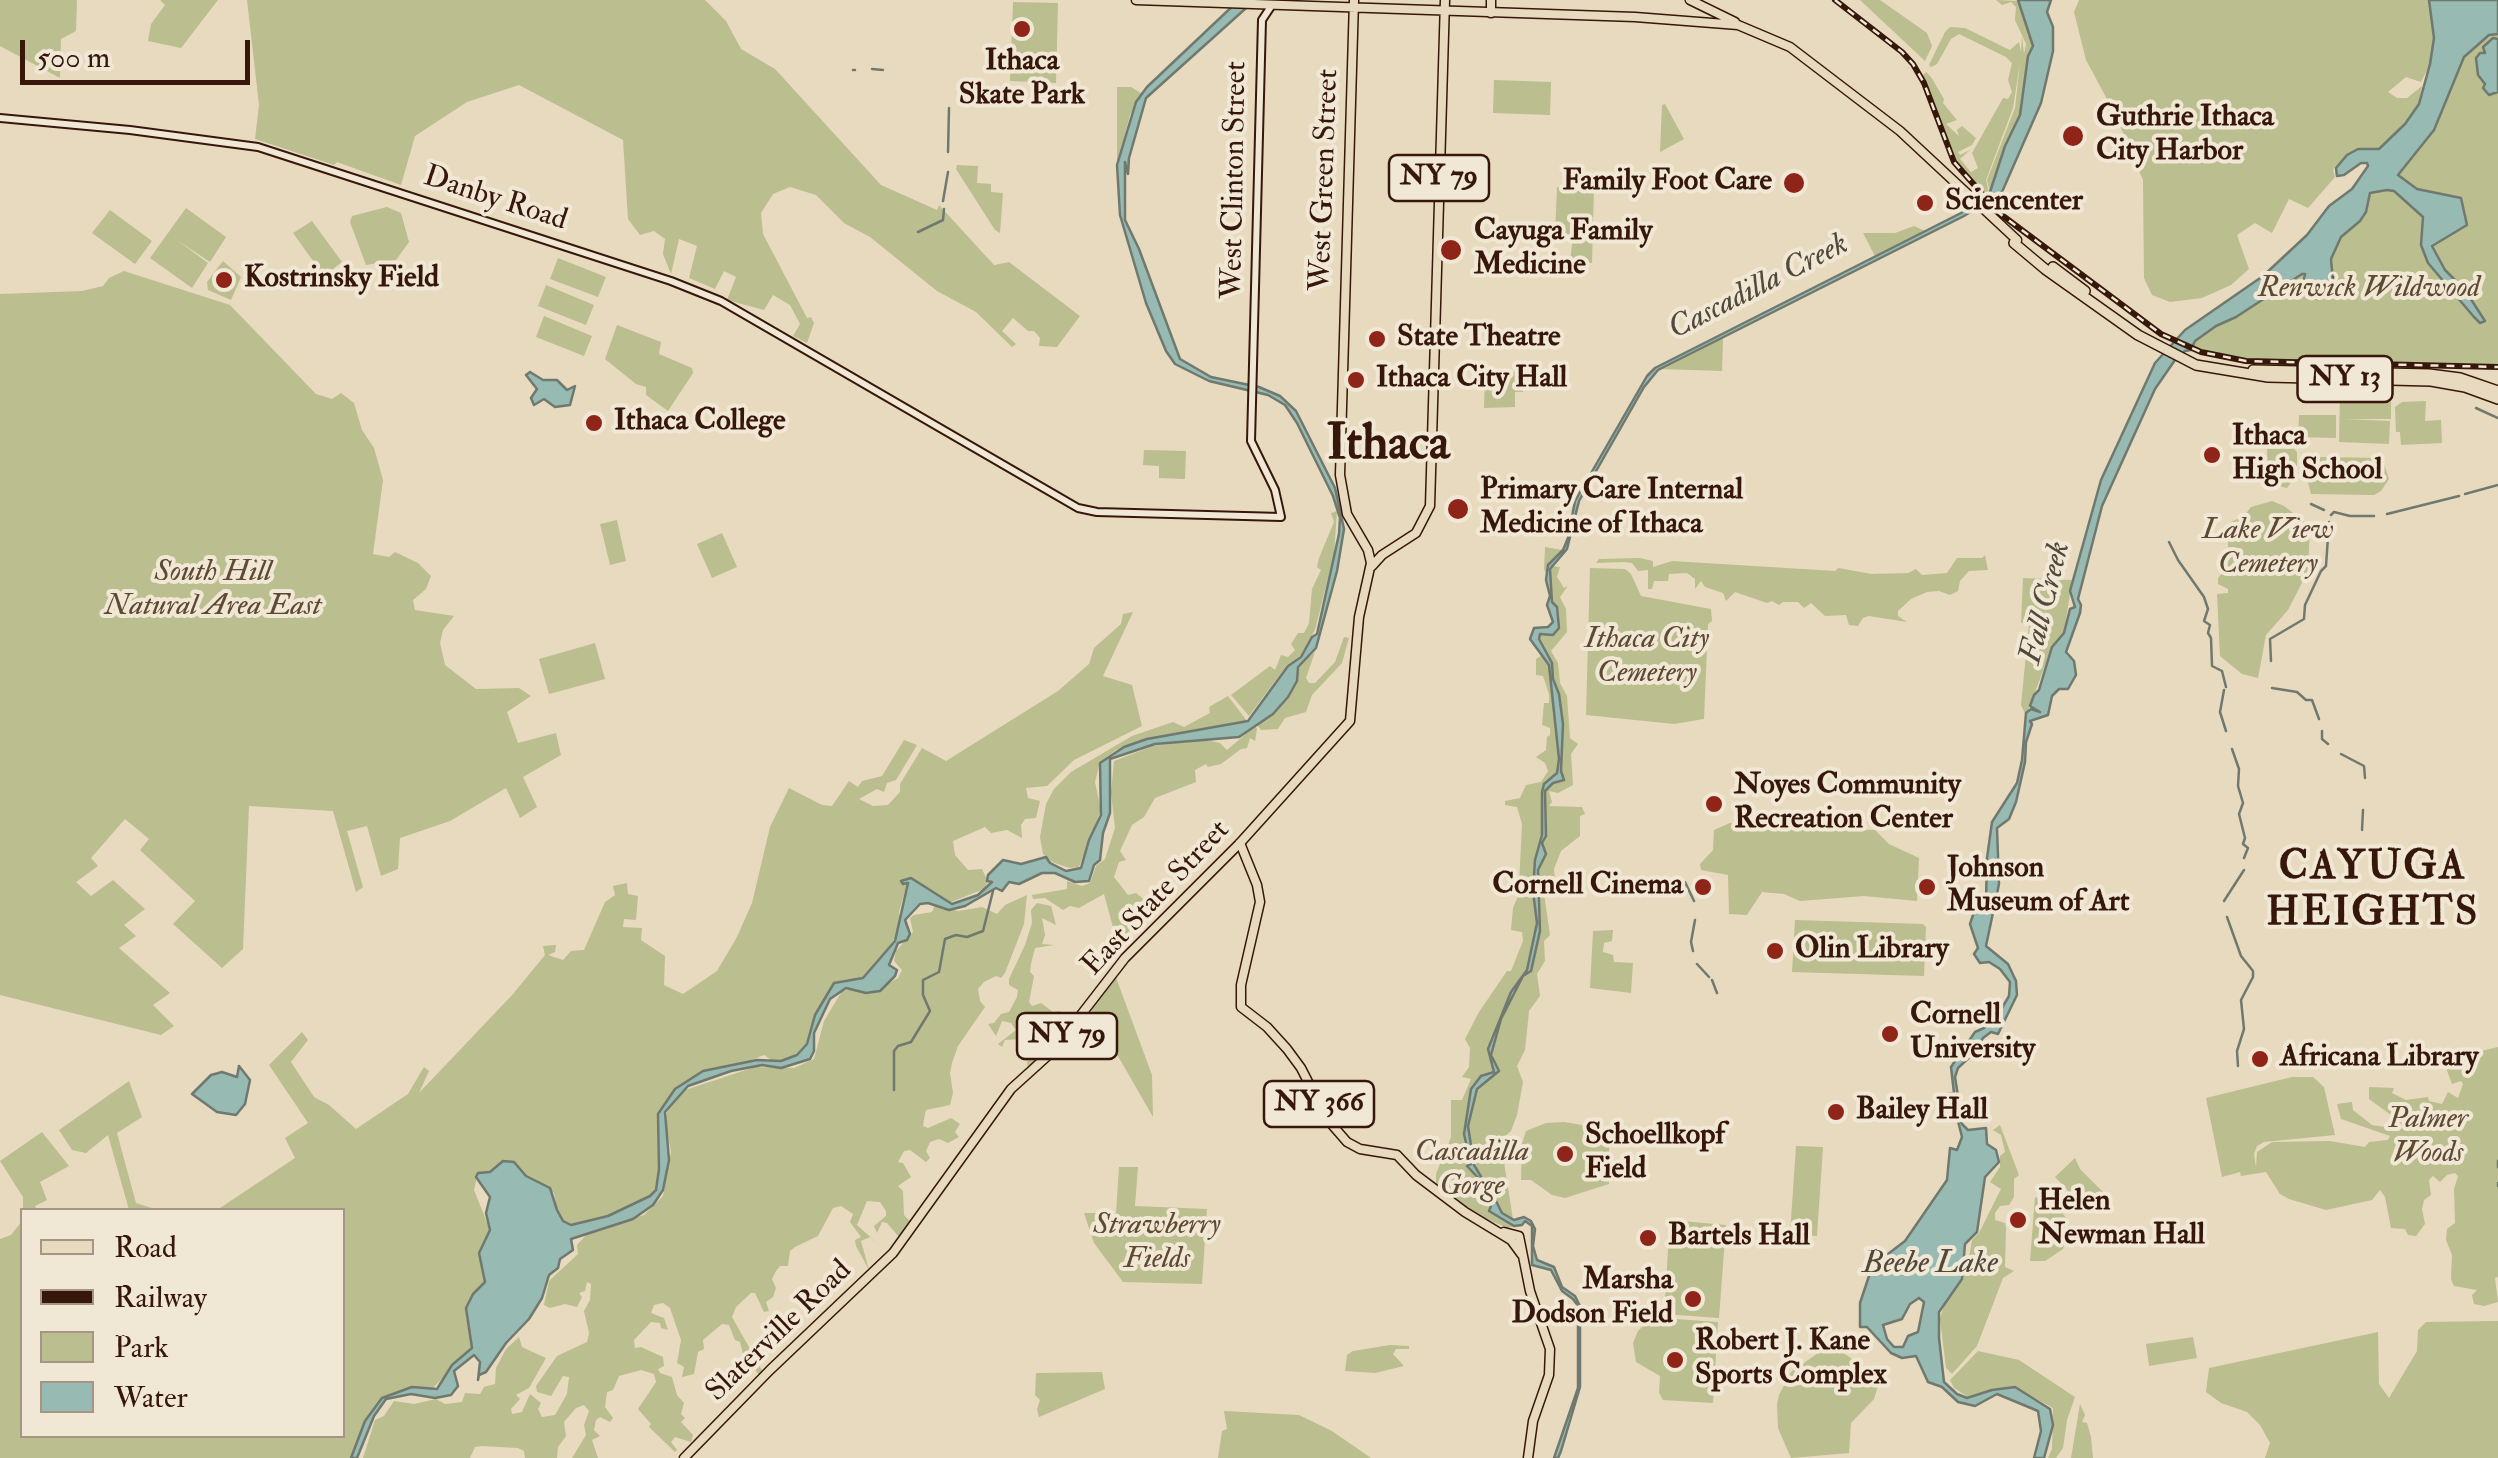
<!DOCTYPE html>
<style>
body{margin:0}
#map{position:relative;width:2498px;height:1458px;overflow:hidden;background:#e8dabe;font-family:"IM FELL Double Pica",serif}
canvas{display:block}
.legend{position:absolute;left:20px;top:1208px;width:325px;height:230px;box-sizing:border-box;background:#f0e7d5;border:2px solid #a69484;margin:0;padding:12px 18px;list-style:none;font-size:30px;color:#36170a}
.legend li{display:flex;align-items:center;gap:20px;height:50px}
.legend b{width:50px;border:2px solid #a69484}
.scale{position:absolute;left:20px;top:40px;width:230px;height:45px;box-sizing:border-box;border:5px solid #36170a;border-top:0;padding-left:12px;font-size:30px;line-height:35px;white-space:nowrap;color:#36170a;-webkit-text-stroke:8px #f0e7d5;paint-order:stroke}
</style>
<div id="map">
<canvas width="2498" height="1458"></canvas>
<ul class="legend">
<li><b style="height:12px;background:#e8dabe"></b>Road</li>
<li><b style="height:12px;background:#36170a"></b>Railway</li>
<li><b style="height:28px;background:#bbbe8e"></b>Park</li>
<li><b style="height:28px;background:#97bbb2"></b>Water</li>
</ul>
<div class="scale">500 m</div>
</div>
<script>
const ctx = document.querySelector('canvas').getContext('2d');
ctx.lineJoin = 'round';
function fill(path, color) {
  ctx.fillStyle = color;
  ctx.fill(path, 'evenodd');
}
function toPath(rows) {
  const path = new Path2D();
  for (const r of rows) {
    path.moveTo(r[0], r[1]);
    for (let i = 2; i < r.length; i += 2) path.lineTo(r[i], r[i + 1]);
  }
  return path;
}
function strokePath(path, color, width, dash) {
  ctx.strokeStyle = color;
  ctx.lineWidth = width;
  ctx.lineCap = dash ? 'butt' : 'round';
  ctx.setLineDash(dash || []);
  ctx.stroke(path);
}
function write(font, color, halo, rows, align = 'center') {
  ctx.font = font + ' "IM FELL Double Pica",serif';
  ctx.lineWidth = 8;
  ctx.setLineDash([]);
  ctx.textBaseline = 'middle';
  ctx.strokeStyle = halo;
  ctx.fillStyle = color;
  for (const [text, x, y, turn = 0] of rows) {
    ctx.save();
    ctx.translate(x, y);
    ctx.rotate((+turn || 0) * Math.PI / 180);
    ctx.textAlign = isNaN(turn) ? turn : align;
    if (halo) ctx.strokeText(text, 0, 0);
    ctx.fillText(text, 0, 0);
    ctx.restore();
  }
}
const green = toPath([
 [0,0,77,0,76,31,61,39,60,78,0,46],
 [160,0,218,0,181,48,148,41,151,24,165,5],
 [247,0,705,0,726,21,741,49,775,69,881,185,937,210,939,205,994,265,1009,262,1080,316,1057,347,1039,346,1040,338,1034,331,1028,331,1013,318,1002,331,1016,344,1012,347,976,312,937,291,870,237,844,223,816,195,790,187,773,194,761,213,763,234,807,318,811,317,814,323,807,343,793,336,800,324,790,305,773,295,764,310,727,300,736,277,724,271,715,289,689,278,697,246,679,239,671,274,663,254,665,239,654,231,640,235,628,219,623,140,519,85,467,102,415,136,401,185,337,162,334,165,255,139,259,105],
 [1860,0,1880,0,1927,33,1932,46,1925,61],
 [1996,0,2019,1,2028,35,2033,42,2020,115,2005,145,1990,192,1987,180,2015,108,2020,63,2013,108,1986,180,1989,193,1985,196,1955,162,1922,76,1926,72,1931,77,1944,99,1943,103,1957,120,1946,124,1959,136,1957,130,1962,126,1976,138,1972,145,1958,152,1960,155,1970,150,1960,159,1971,172,1978,168,1972,153,2003,98,2008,99,2012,92,2008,80,2012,63,2006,57,1959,34,1951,39,1937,64,1931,67,1929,65,1945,32,1950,27,1965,28,2010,50,2019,42,2021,52,2022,36,2024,54,2026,44,2015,20,2016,7,2011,2,2002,5],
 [2079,0,2429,0,2434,38,2430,64,2421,82,2406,77,2388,92,2397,98,2407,98,2422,86,2419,104,2401,130,2379,149,2358,149,2347,155,2333,169,2335,177,2308,208,2289,199,2272,233,2255,223,2237,235,2249,269,2231,285,2202,298,2170,302,2152,295,2144,278,2143,180,2115,114,2086,60,2074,12],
 [1013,2,1058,3,1056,83,1010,81],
 [2498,34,2498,365,2253,359,2218,354,2183,343,2230,309,2389,164,2450,45,2469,51,2489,35],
 [1494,80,1551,82,1550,115,1493,113],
 [1117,87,1131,87,1141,93,1130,115,1117,165],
 [1665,104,1684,139,1660,152,1662,105],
 [957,165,978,166,977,183,991,184,991,192,1003,193,1000,233,995,230,956,169],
 [1557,187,1594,188,1592,263,1570,262,1573,235,1555,234],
 [387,207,401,213,409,242,396,260,366,265,350,222,352,216],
 [186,208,226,237,210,262,177,240,208,263,192,288,150,258],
 [110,210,152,241,135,264,92,233],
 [312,221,342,262,324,276,293,233],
 [1914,226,1925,231,1875,256,1863,233,1895,233],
 [558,258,606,277,598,297,550,279],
 [223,261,241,277,231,300,208,290,207,282],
 [124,271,230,305,316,394,332,399,341,393,354,403,362,430,374,448,383,480,373,554,389,557,395,552,418,563,431,576,426,589,413,600,415,610,454,616,443,630,440,643,445,665,476,689,519,688,531,696,507,712,518,743,556,733,561,755,523,777,537,807,520,818,506,788,450,821,400,838,398,869,381,876,367,826,347,831,363,887,356,892,333,811,249,806,243,949,222,968,173,924,195,901,140,850,149,839,125,819,91,858,98,866,76,882,91,896,113,880,145,909,124,925,136,936,119,948,170,993,153,1005,174,1026,161,1035,0,995,0,294,82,291,103,286,109,278],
 [546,285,594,305,586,325,538,306],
 [544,316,592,336,584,356,536,337],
 [617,325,661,342,659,354,692,368,693,373,668,411,646,395,646,387,636,384,605,359],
 [1723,338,1722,371,1660,369,1665,368],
 [1485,371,1523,372,1523,392,1515,392,1515,407,1484,408],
 [2340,395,2391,396,2391,419,2345,419,2390,421,2389,444,2339,442],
 [2426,401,2425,421,2441,420,2442,443,2401,445,2400,432,2396,432,2395,407,2402,402],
 [2299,415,2336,415,2336,438,2298,437],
 [2267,449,2294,449,2297,452,2297,474,2287,488,2267,483,2263,478,2263,473,2268,468],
 [1144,450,1186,451,1185,479,1159,478,1159,466,1143,465],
 [2321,457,2382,458,2389,479,2381,491,2374,495,2311,494,2305,471,2310,462],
 [2272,501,2284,506,2310,526,2308,571,2288,610,2266,635,2258,678,2242,674,2220,656,2217,594,2228,593,2228,589,2218,584,2218,578,2227,567,2229,523,2244,516,2251,507],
 [1337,511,1334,554,1315,630,1301,655,1287,665,1249,716,1231,695,1270,666,1275,670,1281,655,1288,657,1295,650,1291,644,1298,633,1304,633,1309,623,1312,589,1321,570,1317,567,1319,558,1334,522,1331,513],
 [617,520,626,561,610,565,600,524],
 [722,533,737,567,712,578,697,544],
 [1545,547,1567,551,1552,566,1560,567,1557,577,1564,588,1568,586,1560,597,1566,609,1567,632,1551,651,1558,663,1560,683,1567,696,1570,738,1578,744,1571,754,1573,785,1558,793,1549,791,1552,802,1549,806,1582,807,1585,814,1580,816,1580,836,1561,851,1554,869,1556,891,1544,894,1550,935,1544,941,1545,961,1537,974,1540,996,1529,1011,1525,1050,1517,1066,1523,1082,1517,1115,1511,1131,1502,1139,1506,1145,1504,1162,1514,1226,1508,1228,1479,1216,1449,1196,1436,1185,1436,1174,1451,1137,1451,1100,1462,1100,1471,1079,1462,1077,1469,1067,1470,1048,1465,1039,1479,1012,1507,971,1511,971,1523,941,1522,932,1511,930,1513,908,1521,889,1519,885,1522,824,1517,807,1505,805,1505,801,1520,798,1526,785,1541,782,1548,771,1545,763,1536,757,1546,750,1547,737,1550,735,1550,728,1542,725,1544,703,1549,703,1549,694,1543,676,1536,675,1536,659,1544,654,1532,636,1555,628,1548,577,1544,570],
 [1985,555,1988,570,1969,571,1960,581,1958,591,1950,595,1939,591,1927,592,1911,599,1898,611,1898,616,1907,622,1869,616,1863,618,1858,626,1849,625,1846,615,1825,616,1811,603,1804,608,1798,602,1783,602,1779,605,1772,601,1767,603,1735,592,1726,601,1723,593,1705,587,1701,581,1695,589,1695,579,1687,573,1669,574,1668,581,1654,581,1652,589,1648,589,1648,570,1638,571,1632,563,1624,562,1596,563,1599,559,1640,558,1653,561,1653,567,1672,561,1835,571,1838,568,1872,574,1908,573,1916,569,1922,575,1947,573,1957,558,1982,558],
 [1590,568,1625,569,1631,574,1641,596,1711,609,1712,621,1708,624,1704,719,1674,724,1586,715],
 [2023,578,2072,580,2064,633,2052,647,2026,716,2021,705,2029,624,2021,623],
 [1133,612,1103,676,1132,685,1142,726,1074,760,1047,786,1026,788,1028,798,1040,801,1036,818,1025,819,1021,825,1022,838,1007,830,991,833,985,827,953,841,955,855,968,870,982,869,988,882,984,889,951,902,911,878,901,882,907,884,899,912,900,928,887,952,859,981,843,980,834,983,815,1015,807,1044,797,1055,774,1062,764,1055,742,1064,704,1071,676,1089,658,1114,659,1169,657,1186,650,1196,608,1216,571,1225,563,1221,557,1210,554,1193,526,1176,513,1162,508,1161,490,1173,478,1173,474,1190,490,1230,479,1253,485,1283,473,1294,466,1308,472,1348,431,1390,412,1387,382,1398,365,1421,351,1458,0,1458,0,1239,11,1235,22,1221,22,1436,342,1436,342,1210,217,1210,295,1158,285,1138,308,1123,269,1065,302,1032,308,1040,291,1062,314,1097,329,1105,356,1129,408,1094,424,1067,429,1071,419,1093,513,994,545,955,543,946,556,945,555,952,548,955,563,960,571,951,584,950,605,902,615,895,613,886,627,883,628,894,638,896,636,920,624,919,623,927,642,928,641,940,665,956,664,985,683,994,717,971,737,937,752,903,770,827,789,788,822,805,832,806,849,781,858,787,862,781,882,776,904,740,917,745,896,780,887,783,884,792,877,789,859,799,873,806,888,805,900,792,900,784,922,748,946,761,1058,691,1089,664,1094,648,1121,624,1123,614],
 [1344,637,1349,638,1342,663,1312,695,1306,712,1285,718,1278,729,1261,730,1256,724,1273,714,1288,697,1297,681,1298,665,1315,652,1306,678,1309,683,1315,683,1335,662],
 [595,643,605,679,549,694,539,659],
 [1228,696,1247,721,1147,739,1116,750,1100,762,1095,782,1101,810,1079,867,1069,868,1052,862,1043,854,1040,837,1046,804,1054,789,1071,772,1132,736,1173,722,1184,727,1210,713,1209,707],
 [1255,726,1257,729,1255,741,1250,738,1247,748,1241,749,1221,764,1208,767,1206,764,1195,770,1196,782,1155,798,1144,817,1132,825,1120,851,1126,860,1119,862,1114,877,1128,895,1136,893,1156,910,1148,911,1141,922,1134,916,1128,921,1133,927,1115,946,1111,943,1104,953,1102,951,1114,931,1104,894,1079,908,1070,906,1063,910,1045,898,1033,899,1032,895,1067,889,1067,881,1082,886,1090,883,1096,866,1105,859,1115,828,1111,793,1114,761,1153,746,1203,739,1220,743,1227,750],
 [1782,815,1802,828,1875,830,1889,844,1919,858,1917,901,1864,896,1800,901,1784,894,1762,892,1747,915,1729,914,1728,875,1701,870,1700,864,1713,850,1714,830,1730,823,1782,825],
 [1027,895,1024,924,1005,973,1001,978,996,976,984,982,978,989,980,1001,985,1007,958,1046,952,1063,950,1073,953,1093,950,1105,926,1110,924,1119,923,1126,928,1128,951,1118,960,1124,955,1132,959,1137,948,1143,939,1139,930,1142,926,1151,930,1158,926,1162,910,1150,904,1151,898,1162,903,1163,911,1177,898,1186,903,1191,904,1215,909,1220,916,1220,906,1233,899,1237,887,1223,882,1222,877,1233,874,1226,886,1216,886,1211,880,1202,867,1201,857,1225,887,1252,870,1237,861,1241,869,1270,856,1246,855,1240,861,1237,850,1222,853,1214,841,1206,833,1208,818,1236,795,1247,790,1251,788,1266,780,1266,776,1271,772,1279,776,1288,773,1297,766,1302,769,1311,764,1312,755,1293,751,1293,736,1307,732,1317,763,1372,759,1375,751,1364,745,1368,740,1363,743,1354,740,1342,735,1340,729,1325,722,1324,703,1340,704,1349,698,1352,694,1374,682,1377,684,1367,677,1363,681,1340,670,1308,663,1303,654,1305,651,1313,664,1318,668,1330,661,1328,660,1323,651,1322,634,1340,635,1348,641,1347,663,1357,664,1366,658,1369,660,1373,672,1377,677,1395,684,1403,681,1414,685,1418,681,1422,693,1435,691,1442,675,1437,671,1442,677,1450,675,1452,649,1427,651,1424,638,1409,656,1382,654,1374,641,1370,619,1376,613,1390,607,1392,605,1407,613,1418,610,1422,600,1417,596,1420,594,1430,600,1436,592,1440,598,1458,572,1458,586,1435,584,1425,589,1411,584,1405,576,1408,564,1422,566,1436,558,1447,557,1458,525,1458,524,1451,518,1448,482,1446,475,1447,470,1458,363,1458,375,1420,384,1416,394,1401,414,1404,436,1399,445,1404,462,1402,465,1393,480,1394,484,1387,495,1384,496,1368,506,1349,519,1337,522,1347,546,1358,529,1388,516,1395,520,1399,511,1409,512,1414,522,1412,530,1394,541,1403,538,1409,542,1417,555,1415,567,1394,569,1377,563,1376,551,1396,537,1392,536,1386,557,1356,587,1342,589,1333,584,1311,590,1300,591,1284,587,1282,585,1291,579,1293,582,1297,577,1307,565,1304,550,1308,544,1305,549,1281,578,1254,577,1245,588,1233,644,1215,663,1196,671,1152,665,1121,668,1110,682,1091,755,1067,794,1068,814,1059,824,1021,842,991,851,989,875,991,898,978,902,970,894,961,896,951,913,932,910,918,914,915,932,912,935,905,958,911,982,907,997,914,1005,905],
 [1037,903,1051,906,1056,925,1042,918,1045,935,1042,944,1054,945,1035,948,1031,964,1030,972,1034,976,1029,1002,1032,1006,1041,1003,1053,1012,1060,1011,1062,1014,1050,1018,1041,1027,1041,1039,1038,1042,1044,1053,1028,1069,1027,1061,1022,1059,1021,1050,1027,1044,1023,1039,1005,1040,1002,1047,998,1044,1016,1030,1011,1023,1002,1021,996,1036,988,1024,994,1023,1001,1014,1009,1012,1017,997,1018,990,1009,985,1009,979,1025,945,1032,923,1031,910],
 [1795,920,1923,924,1926,927,1924,976,1792,972],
 [1613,930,1612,941,1604,943,1603,952,1613,955,1614,962,1633,963,1631,993,1590,988,1593,931],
 [1115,975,1152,1075,1153,1117,1091,1009],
 [2498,1047,2498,1277,2495,1278,2498,1302,2484,1306,2474,1304,2472,1295,2477,1290,2454,1286,2451,1279,2452,1255,2446,1240,2447,1229,2455,1223,2454,1189,2458,1176,2455,1173,2447,1175,2440,1182,2433,1176,2429,1180,2431,1195,2424,1200,2422,1209,2425,1224,2416,1236,2408,1235,2405,1229,2391,1228,2385,1197,2380,1190,2372,1200,2326,1210,2289,1199,2280,1194,2266,1172,2241,1176,2240,1172,2222,1177,2206,1098,2292,1077,2313,1077,2324,1087,2335,1135,2264,1142,2257,1146,2254,1154,2256,1167,2257,1152,2272,1142,2330,1141,2365,1147,2369,1142,2388,1140,2390,1136,2341,1119,2337,1104,2352,1102,2353,1110,2372,1125,2391,1128,2391,1115,2369,1099,2369,1087,2394,1088,2392,1093,2406,1100,2428,1097,2429,1101,2442,1104,2448,1092,2458,1098,2463,1084,2461,1081,2452,1084,2446,1068,2465,1055],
 [129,1081,142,1117,117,1133,136,1203,158,1210,129,1210,108,1135,86,1153,72,1150,59,1130],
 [1564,1122,1589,1126,1589,1130,1609,1141,1609,1184,1565,1198,1552,1195,1531,1180,1521,1180,1522,1144,1526,1131,1546,1123],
 [2000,1125,2019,1175,2014,1179,2014,1197,2009,1205,2000,1206,1995,1213,1995,1220,2005,1223,2006,1228,2005,1267,2014,1271,2003,1278,1977,1346,1952,1374,1946,1368,1940,1319,1944,1305,1967,1270,1972,1240,1979,1233,2001,1189,1990,1182,2000,1167,2000,1156,2005,1152,2001,1135,1993,1130],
 [42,1132,69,1166,40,1182,47,1200,35,1206,37,1210,23,1210,23,1197,0,1161],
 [1796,1146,1823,1147,1817,1236,1790,1234],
 [2075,1158,2080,1169,2106,1195,2088,1212,2055,1177],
 [1119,1167,1138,1167,1135,1206,1207,1209,1202,1284,1123,1282,1094,1243,1084,1213,1116,1213],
 [2035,1197,2057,1206,2067,1219,2069,1229,2063,1249,2045,1261,2030,1261],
 [1670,1220,1726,1225,1719,1318,1664,1314],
 [1662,1318,1718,1322,1713,1403,1663,1400,1659,1393,1660,1376,1636,1362,1633,1343,1638,1331,1650,1319],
 [2498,1321,2498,1458,2265,1458,2270,1443,2260,1425,2247,1412,2221,1403,2206,1392,2209,1368,2378,1332,2379,1384,2389,1398,2417,1351,2418,1330,2426,1322],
 [2193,1337,2197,1358,2149,1366,2146,1344],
 [1831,1344,1880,1379,1874,1399,1851,1423,1849,1453,1791,1458,1778,1428,1777,1404,1779,1395,1791,1372],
 [1390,1345,1409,1346,1409,1349,1396,1349,1393,1354,1404,1366,1375,1373,1345,1371,1347,1355,1353,1351],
 [1978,1351,2019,1360,2075,1397,2067,1420,2063,1448,2056,1458,2048,1458,2052,1449,2053,1408,2015,1387,1993,1389,1968,1397,1954,1388,1950,1380],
 [1102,1372,1105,1389,1039,1417,1037,1409,1040,1400,1035,1395,1036,1373],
 [2080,1404,2085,1415,2082,1422,2087,1423,2091,1437,2093,1458,2071,1458],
 [1224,1411,1299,1415,1332,1431,1371,1458,1218,1458,1222,1431,1227,1429]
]);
const water = toPath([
 [1239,0,1255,0,1146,98,1129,158,1128,174,1125,162,1125,220,1139,249,1180,359,1211,377,1259,387,1280,396,1296,411,1335,488,1344,529,1337,571,1316,648,1298,667,1297,681,1288,697,1273,714,1239,737,1155,744,1110,759,1110,813,1103,833,1100,860,1094,865,1089,881,1075,882,1055,873,1042,873,1019,884,1009,882,1002,891,996,888,965,906,949,910,928,903,920,904,905,920,910,934,907,940,898,943,889,965,897,970,895,976,880,991,866,993,846,988,830,999,814,1033,814,1051,810,1059,781,1068,762,1065,731,1071,688,1086,665,1112,669,1160,663,1190,653,1205,633,1219,571,1239,573,1250,560,1259,558,1268,549,1275,542,1298,529,1319,506,1343,486,1372,479,1375,478,1380,480,1362,474,1355,454,1371,458,1386,451,1395,435,1398,411,1394,386,1399,374,1416,357,1458,351,1458,365,1421,382,1398,412,1387,437,1389,452,1365,472,1348,466,1308,473,1294,485,1282,479,1253,490,1230,486,1213,490,1197,476,1177,478,1173,490,1172,503,1161,514,1162,526,1176,550,1188,557,1210,563,1221,571,1225,608,1216,650,1196,656,1190,659,1169,658,1114,675,1089,703,1071,757,1060,781,1061,797,1055,807,1044,815,1015,834,983,863,978,895,941,908,883,903,884,901,881,911,878,952,904,978,895,992,882,987,881,988,875,1003,860,1021,864,1046,857,1050,863,1066,871,1081,868,1089,840,1101,815,1100,763,1124,747,1147,739,1248,721,1288,666,1301,657,1312,637,1317,634,1339,534,1340,518,1333,496,1297,423,1285,405,1268,395,1209,381,1175,364,1166,351,1146,303,1120,215,1117,165,1136,102,1147,87,1239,0],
 [2018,0,2051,0,2047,12,2053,27,2053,51,2041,103,2002,192,1964,216,1658,370,1644,387,1579,501,1567,549,1550,569,1552,602,1557,607,1559,628,1553,635,1540,634,1539,639,1552,663,1553,679,1559,694,1563,724,1561,771,1564,780,1553,783,1545,791,1546,836,1542,843,1546,854,1538,870,1540,931,1531,971,1523,976,1501,1019,1491,1055,1499,1071,1477,1089,1468,1126,1474,1165,1486,1185,1497,1192,1495,1199,1502,1213,1514,1220,1524,1217,1531,1221,1535,1229,1533,1246,1537,1260,1554,1267,1562,1287,1575,1296,1580,1306,1580,1387,1561,1451,1558,1458,1554,1458,1578,1388,1578,1306,1573,1299,1562,1291,1551,1270,1532,1265,1532,1226,1525,1221,1522,1225,1514,1226,1489,1211,1491,1206,1485,1199,1482,1182,1467,1166,1471,1164,1464,1134,1471,1089,1481,1076,1494,1072,1488,1049,1511,992,1527,970,1537,923,1533,891,1535,860,1542,835,1542,792,1544,784,1557,773,1559,759,1549,665,1530,639,1534,628,1548,627,1553,622,1547,605,1550,596,1546,580,1548,565,1563,550,1568,538,1575,501,1647,376,1655,368,1963,212,1990,192,2005,146,2020,115,2028,56,2033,46,2018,0],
 [2429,0,2498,0,2498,34,2489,35,2464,57,2434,130,2398,175,2417,189,2461,198,2467,225,2432,246,2445,270,2465,290,2485,321,2480,323,2474,317,2428,263,2421,245,2423,217,2394,191,2387,190,2370,193,2366,212,2360,221,2341,237,2331,259,2333,282,2328,294,2318,299,2309,297,2311,288,2303,284,2305,274,2302,274,2236,317,2216,326,2195,341,2191,350,2185,351,2175,360,2155,389,2102,506,2078,599,2081,605,2080,613,2066,652,2074,661,2076,675,2068,689,2059,689,2052,696,2048,715,2030,721,2032,724,2026,742,2025,762,2016,802,2009,819,1997,828,1999,884,1986,946,2008,964,2016,981,2017,995,1998,1034,1991,1032,1983,1038,1975,1052,1958,1068,1955,1077,1958,1096,1955,1105,1962,1124,1968,1130,1986,1128,1987,1144,1996,1150,1999,1162,1985,1177,1977,1232,1965,1244,1962,1279,1939,1312,1939,1338,1944,1382,1957,1394,1967,1398,1992,1390,2015,1387,2050,1409,2053,1425,2044,1458,2034,1458,2041,1431,2038,1411,1997,1394,1975,1406,1958,1402,1942,1387,1928,1382,1916,1356,1902,1358,1891,1353,1867,1327,1860,1327,1860,1303,1875,1258,1884,1257,1905,1241,1947,1180,1950,1148,1957,1150,1962,1137,1957,1117,1943,1112,1944,1095,1954,1093,1951,1067,1975,1032,1984,1028,1999,1013,2009,996,2010,982,2000,969,1989,962,1980,963,1974,954,1978,948,1970,924,1974,912,1986,900,1987,858,1992,822,2017,783,2022,760,2026,713,2031,709,2040,712,2030,706,2034,695,2039,690,2052,647,2064,633,2070,609,2075,607,2070,591,2101,480,2155,363,2185,330,2263,276,2307,235,2329,206,2352,189,2368,166,2367,163,2361,163,2344,175,2337,176,2336,168,2347,155,2358,149,2379,149,2405,124,2419,104,2430,64,2434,38,2429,0],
 [1919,1298,1924,1302,1918,1332,1908,1336,1903,1347,1894,1347,1887,1339,1883,1325,1902,1319,1910,1304,1919,1298],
 [2493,38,2498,39,2498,92,2489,95,2483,88,2485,84,2478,75,2476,58,2480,53,2485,53,2483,47,2493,38],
 [530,372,543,380,557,380,567,390,575,386,570,405,555,407,544,399,534,405,531,398,537,389,526,375,530,372],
 [239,1066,250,1080,245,1104,236,1115,217,1112,192,1094,211,1075,222,1072,237,1077,239,1066]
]);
const stream = toPath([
 [872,69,883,70],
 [853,70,855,70],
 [948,152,949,108],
 [943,201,948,172],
 [918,232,943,220,944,209],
 [2476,408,2498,418],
 [2465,494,2498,485],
 [2311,504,2324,510],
 [2387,514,2459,496],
 [2331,515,2334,512,2350,516,2374,516],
 [2169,542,2178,560,2204,597,2208,609,2204,621,2210,625,2208,633,2211,638,2212,666,2222,671,2226,687],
 [2271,661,2270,639,2304,619,2305,605,2321,571,2326,566,2329,522],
 [2272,688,2297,692,2306,700,2312,700,2319,719],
 [2224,690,2220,712,2226,731],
 [2322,731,2322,739,2328,744],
 [2232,749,2239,769,2238,786,2243,803,2239,814,2245,838,2243,844,2248,848,2244,858],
 [2341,754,2364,766,2365,778],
 [2362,830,2363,810],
 [1685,882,1694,901],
 [2224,901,2244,870],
 [2227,917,2241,956,2253,971,2253,977,2241,1000,2244,1029,2237,1051,2238,1066],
 [1693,951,1691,942,1695,920],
 [1697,964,1709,977],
 [1712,980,1717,993],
 [894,1090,894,1051,898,1046,911,1042,930,1011,923,995,923,980,939,972,945,939,956,935,967,937,983,931,993,891],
 [2498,1161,2498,1167],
 [2498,1183,2498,1186]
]);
const secondary = toPath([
 [0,118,130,130,258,147,671,281,721,301,1078,508,1097,512,1281,517,1275,490,1251,441,1262,20,1272,5]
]);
const primary = toPath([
 [1491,13,1491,0],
 [1240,843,1257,885,1260,902,1241,985,1241,1007,1267,1027,1287,1049,1301,1068,1327,1119,1347,1142,1360,1149,1397,1155,1416,1175,1465,1212,1511,1240,1522,1255],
 [1504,1232,1519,1236,1530,1291,1550,1349,1549,1375,1533,1421,1528,1458]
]);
const trunk = toPath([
 [1136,0,1635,17,1738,25,1790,47,1900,131,2017,240],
 [1690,0,1735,22],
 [1372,566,1382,555,1416,533,1430,506,1445,0],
 [684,1458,770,1370,893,1253,1011,1089,1053,1051,1125,958,1240,843,1350,721,1359,617,1371,563,1368,550,1347,514,1340,475,1354,0]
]);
const motorway = toPath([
 [2014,243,2045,269,2138,335,2196,365,2268,377,2431,381,2465,387,2498,399],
 [2053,267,2085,291],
 [2253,370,2429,374,2460,378,2498,391]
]);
const rail = toPath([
 [1835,0,1902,52,1913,64,1924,83,1954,162,1999,213,2161,334,2201,352,2246,361,2498,367]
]);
const markers = [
 [1022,29,10,"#8f2418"],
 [2073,136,12,"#8f2418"],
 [1794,183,12,"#8f2418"],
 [1925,203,10,"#8f2418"],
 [1451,250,12,"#8f2418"],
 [224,280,10,"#8f2418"],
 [1377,339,10,"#8f2418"],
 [1356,380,10,"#8f2418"],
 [594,423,10,"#8f2418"],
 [2212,455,10,"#8f2418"],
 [1458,509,12,"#8f2418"],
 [1714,804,10,"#8f2418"],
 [1703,887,10,"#8f2418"],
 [1927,887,10,"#8f2418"],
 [1775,951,10,"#8f2418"],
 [1890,1034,10,"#8f2418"],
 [2260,1059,10,"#8f2418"],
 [1836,1112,10,"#8f2418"],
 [1565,1154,10,"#8f2418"],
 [2018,1220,10,"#8f2418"],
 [1648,1238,10,"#8f2418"],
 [1693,1299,10,"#8f2418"],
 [1675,1360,10,"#8f2418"]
];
const shields = [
 [1439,178,100],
 [2345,379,95],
 [1067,1036,100],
 [1319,1104,110]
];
const shieldNames = [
 ["NY 79",1439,178],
 ["NY 13",2345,379],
 ["NY 79",1067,1036],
 ["NY 366",1319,1104]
];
const poiNames = [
 ["Ithaca",1022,63,"center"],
 ["Skate Park",1022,97,"center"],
 ["Guthrie Ithaca",2096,119],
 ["City Harbor",2096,153],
 ["Family Foot Care",1772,183,"right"],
 ["Sciencenter",1945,203],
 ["Cayuga Family",1474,233],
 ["Medicine",1474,267],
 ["Kostrinsky Field",244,280],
 ["State Theatre",1397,339],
 ["Ithaca City Hall",1376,380],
 ["Ithaca College",614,423],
 ["Ithaca",2232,438],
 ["High School",2232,472],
 ["Primary Care Internal",1480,492],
 ["Medicine of Ithaca",1480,526],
 ["Noyes Community",1734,787],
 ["Recreation Center",1734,821],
 ["Johnson",1947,870],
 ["Museum of Art",1947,904],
 ["Cornell Cinema",1683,887,"right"],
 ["Olin Library",1795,951],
 ["Cornell",1910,1017],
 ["University",1910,1051],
 ["Africana Library",2280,1059],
 ["Bailey Hall",1856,1112],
 ["Schoellkopf",1585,1137],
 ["Field",1585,1171],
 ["Helen",2038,1203],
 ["Newman Hall",2038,1237],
 ["Bartels Hall",1668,1238],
 ["Marsha",1673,1282,"right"],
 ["Dodson Field",1673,1316,"right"],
 ["Robert J. Kane",1695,1343],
 ["Sports Complex",1695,1377]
];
const streetNames = [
 ["West Clinton Street",1236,180,-89],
 ["West Green Street",1326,180,-88],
 ["Danby Road",495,200,18],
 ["East State Street",1157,899,-47],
 ["Slaterville Road",780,1332,-44]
];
const parkNames = [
 ["Renwick Wildwood",2369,290],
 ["Lake View",2268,532],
 ["Cemetery",2268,566],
 ["South Hill",213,574],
 ["Natural Area East",213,608],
 ["Ithaca City",1647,641],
 ["Cemetery",1647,675],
 ["Palmer",2428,1121],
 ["Woods",2428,1155],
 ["Cascadilla",1472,1154],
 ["Gorge",1472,1188],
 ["Strawberry",1157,1227],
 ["Fields",1157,1261]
];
const waterNames = [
 ["Cascadilla Creek",1759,288,-27],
 ["Fall Creek",2047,603,-76],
 ["Beebe Lake",1930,1265]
];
const districtNames = [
 ["CAYUGA",2373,869],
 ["HEIGHTS",2373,915]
];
const townNames = [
 ["Ithaca",1388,447]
];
fill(green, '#bbbe8e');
fill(water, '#97bbb2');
strokePath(water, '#70796f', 2.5);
strokePath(stream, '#70796f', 2.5);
strokePath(secondary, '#36170a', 10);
strokePath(primary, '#36170a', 11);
strokePath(trunk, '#36170a', 11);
strokePath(motorway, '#36170a', 12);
strokePath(secondary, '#f0e7d5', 6);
strokePath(primary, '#e8dabe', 8);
strokePath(trunk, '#e8dabe', 8);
strokePath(motorway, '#e8dabe', 9);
strokePath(rail, '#36170a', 6);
strokePath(rail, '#f0e7d5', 2.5, [8]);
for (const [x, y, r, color] of markers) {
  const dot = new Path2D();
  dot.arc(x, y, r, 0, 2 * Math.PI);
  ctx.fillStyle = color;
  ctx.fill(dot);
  strokePath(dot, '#f0e7d5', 4);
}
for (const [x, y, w] of shields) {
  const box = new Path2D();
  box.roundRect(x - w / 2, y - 23, w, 46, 8);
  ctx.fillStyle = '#f0e7d5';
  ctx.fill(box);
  strokePath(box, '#36170a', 2.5);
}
write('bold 28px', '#36170a', null, shieldNames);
write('bold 30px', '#36170a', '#f0e7d5', poiNames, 'left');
write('30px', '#36170a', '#f0e7d5', streetNames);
write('italic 30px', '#5e4932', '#f0e7d5', parkNames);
write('italic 32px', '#53483c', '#f0e7d5', waterNames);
ctx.letterSpacing = '2.5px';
write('bold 40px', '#36170a', '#f0e7d5', districtNames);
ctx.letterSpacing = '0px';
write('bold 50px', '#36170a', '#f0e7d5', townNames);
</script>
